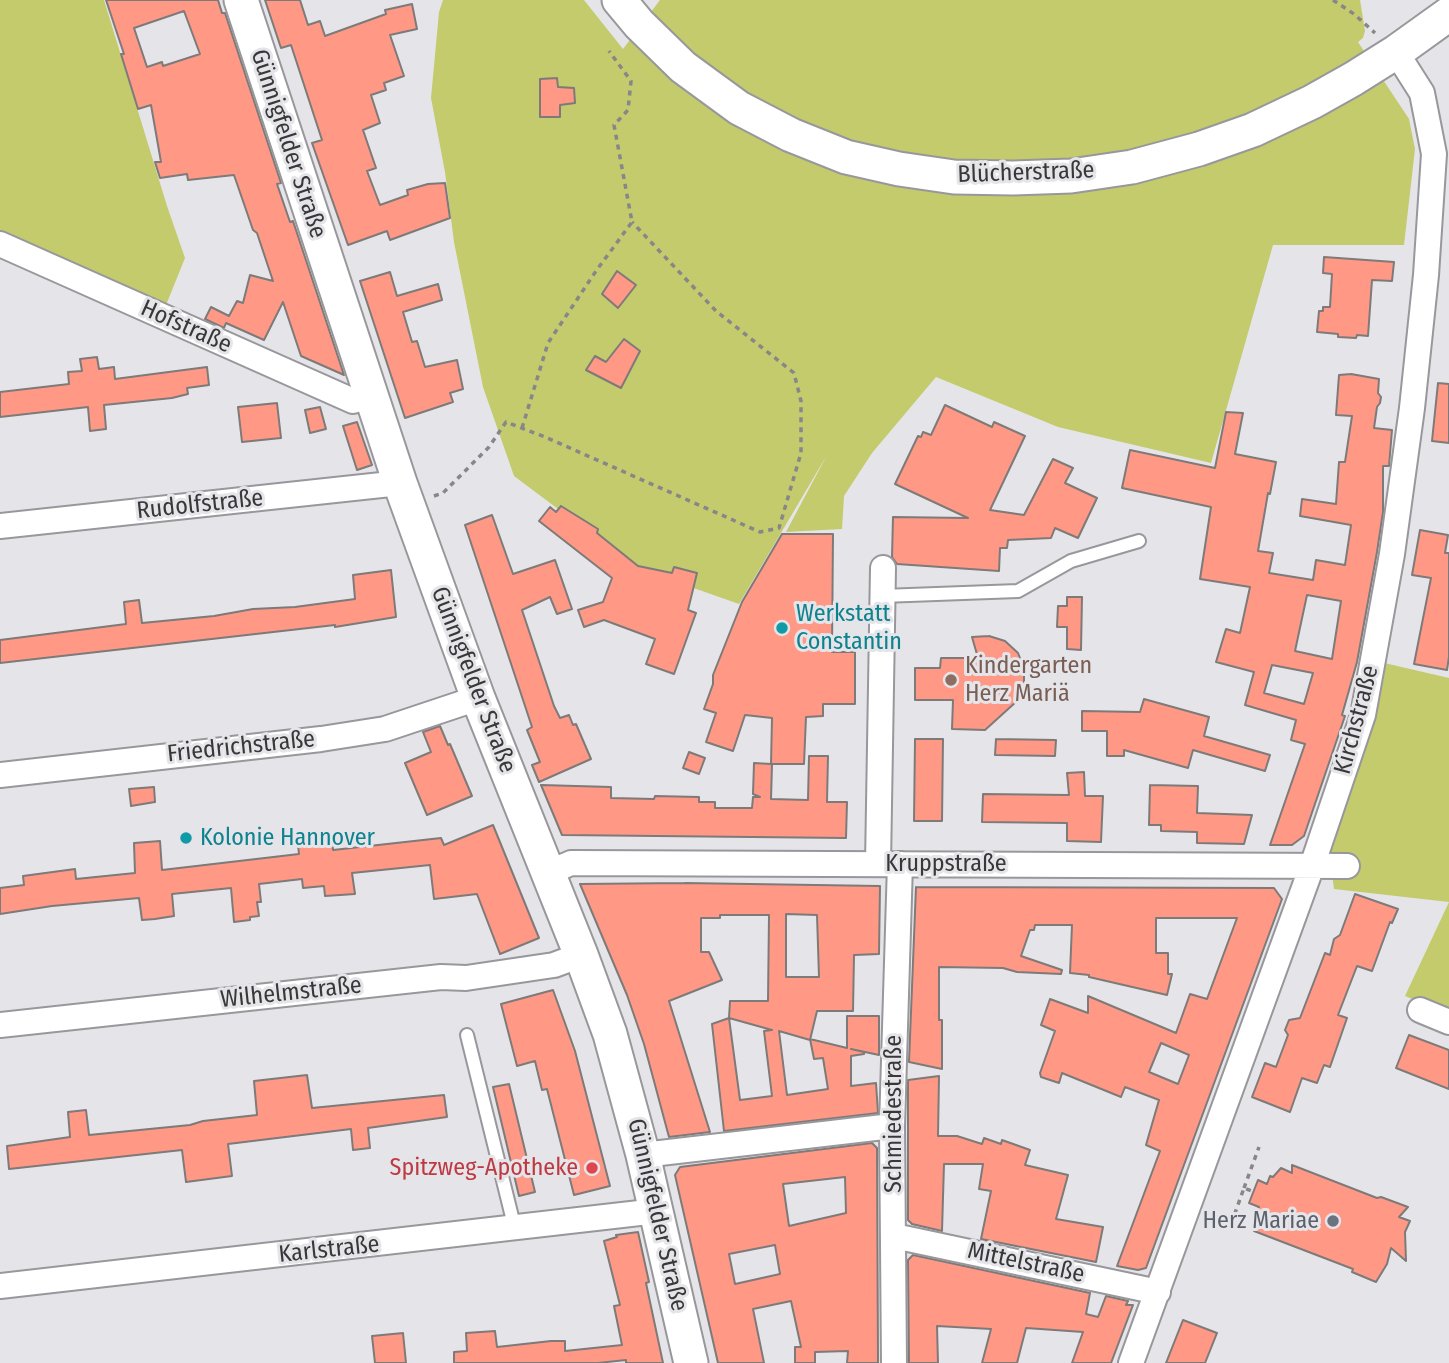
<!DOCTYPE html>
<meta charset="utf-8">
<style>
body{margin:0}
canvas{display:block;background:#e5e4e8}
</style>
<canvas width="1449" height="1363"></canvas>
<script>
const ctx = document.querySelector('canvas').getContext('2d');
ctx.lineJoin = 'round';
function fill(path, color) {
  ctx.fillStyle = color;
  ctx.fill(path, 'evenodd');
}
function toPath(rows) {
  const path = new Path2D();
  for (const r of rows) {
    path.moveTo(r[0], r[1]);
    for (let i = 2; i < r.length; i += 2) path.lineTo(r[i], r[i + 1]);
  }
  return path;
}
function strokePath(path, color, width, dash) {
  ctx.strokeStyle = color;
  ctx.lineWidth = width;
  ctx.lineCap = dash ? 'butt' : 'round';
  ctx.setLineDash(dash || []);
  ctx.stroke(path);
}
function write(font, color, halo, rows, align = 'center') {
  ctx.font = font + ' "Fira Sans Condensed",sans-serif';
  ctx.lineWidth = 6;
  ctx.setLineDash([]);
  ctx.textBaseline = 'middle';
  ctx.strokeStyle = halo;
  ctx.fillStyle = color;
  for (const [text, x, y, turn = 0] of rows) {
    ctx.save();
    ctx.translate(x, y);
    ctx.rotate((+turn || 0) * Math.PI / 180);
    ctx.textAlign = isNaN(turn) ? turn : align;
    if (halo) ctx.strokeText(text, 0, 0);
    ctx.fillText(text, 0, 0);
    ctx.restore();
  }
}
const green = toPath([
 [0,0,104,0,167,206,185,258,166,305,0,232],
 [443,0,584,0,623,49,660,0,1360,0,1365,31,1363,38,1358,42,1409,119,1415,149,1404,245,1273,245,1211,463,1058,427,936,377,872,453,844,496,842,529,786,532,827,455,739,604,637,568,514,476,483,387,454,242,445,172,431,98,439,12],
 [1380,662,1449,678,1449,1014,1405,996,1449,902,1334,889,1328,845]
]);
const building = toPath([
 [106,0,218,0,222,13,225,13,281,183,277,184,290,222,293,221,344,375,301,356,283,302,264,340,226,323,224,328,205,319,211,307,229,316,237,301,243,303,250,275,273,281,257,233,253,230,234,175,188,180,187,174,160,178,155,162,161,162,151,105,138,109,121,54,124,54,106,0],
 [184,11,200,54,163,66,162,62,147,67,134,28,184,11],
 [265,0,300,0,308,25,320,21,325,36,386,14,385,10,412,4,417,29,390,35,404,76,384,83,386,90,371,95,380,123,363,130,376,168,367,171,380,205,408,195,407,190,428,184,445,183,450,218,390,240,387,231,348,245,312,143,322,140,291,45,281,48,265,0],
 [557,78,558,87,574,88,575,103,560,105,560,117,540,117,540,79,557,78],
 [1324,257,1394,262,1392,281,1372,280,1368,336,1357,335,1356,338,1338,337,1338,334,1317,332,1319,311,1323,311,1323,307,1330,307,1332,274,1323,273,1324,257],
 [617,271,636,285,618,308,602,294,617,271],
 [390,272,397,296,438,284,442,300,403,312,412,342,417,341,425,367,457,360,463,389,450,393,453,402,405,418,360,281,390,272],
 [624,339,640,351,621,388,586,370,595,356,606,362,624,339],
 [97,357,99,369,114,367,115,379,207,367,209,385,187,388,188,394,172,398,104,405,106,429,90,431,88,407,0,417,0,392,69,384,68,372,82,371,80,359,97,357],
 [1351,374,1379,379,1378,393,1381,397,1380,403,1377,407,1374,428,1392,430,1389,466,1383,466,1383,512,1377,552,1357,662,1342,715,1345,716,1304,836,1292,845,1270,845,1305,744,1291,740,1296,720,1245,705,1254,672,1216,662,1226,629,1240,633,1250,587,1200,579,1211,507,1122,488,1130,450,1215,468,1226,412,1243,413,1235,454,1276,462,1270,494,1268,493,1258,551,1273,553,1269,573,1313,580,1316,560,1345,565,1351,525,1300,516,1302,499,1336,504,1339,462,1345,462,1352,416,1336,415,1339,375,1351,374],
 [1307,595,1341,601,1332,659,1295,651,1307,595],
 [1272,665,1313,673,1304,704,1264,693,1272,665],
 [1438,383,1449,384,1449,443,1432,441,1438,383],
 [277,403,281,438,242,442,238,407,277,403],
 [945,405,992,427,994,422,1025,436,990,510,1024,515,1053,459,1073,468,1065,483,1097,498,1078,538,1055,528,1051,538,1008,540,1007,548,1000,548,999,571,897,564,892,557,893,517,968,518,895,484,918,436,921,437,923,432,931,435,945,405],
 [320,407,326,429,310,433,305,410,320,407],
 [357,422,372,465,357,470,343,426,357,422],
 [561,506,598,529,597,533,638,566,672,573,674,567,697,573,688,610,696,613,674,674,646,664,655,639,604,620,584,627,578,610,603,602,612,578,539,521,550,507,556,512,561,506],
 [492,515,513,574,555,560,572,609,557,614,550,597,522,610,554,706,560,718,569,715,573,725,576,724,591,759,539,782,532,765,540,762,527,730,532,727,465,525,492,515],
 [1420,530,1448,535,1445,553,1449,553,1449,657,1447,670,1414,664,1431,578,1412,575,1420,530],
 [782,534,833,534,832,652,855,652,855,704,823,704,823,716,806,717,804,764,772,764,771,799,808,800,809,756,828,756,827,802,847,802,846,838,562,835,541,785,611,787,611,798,654,799,655,796,699,797,699,802,715,802,715,808,752,808,753,797,760,797,753,794,754,763,771,764,772,718,745,715,733,751,706,742,716,713,704,709,713,684,713,675,742,602,782,534],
 [391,570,396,617,335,627,335,625,0,663,0,640,126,624,124,602,139,600,142,623,214,616,253,609,295,607,355,599,353,575,391,570],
 [1067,597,1082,597,1081,650,1067,649,1067,627,1057,627,1058,606,1067,606,1067,597],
 [989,636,1005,641,1018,653,1024,668,1024,685,1017,701,985,730,952,729,953,700,915,700,915,668,940,668,941,658,978,658,972,637,989,636],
 [1144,699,1209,717,1204,736,1270,755,1265,771,1193,750,1188,768,1124,750,1124,756,1107,756,1107,731,1082,731,1082,711,1140,712,1144,699],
 [440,726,448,745,450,744,472,796,427,815,405,763,431,752,423,732,440,726],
 [915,739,943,739,942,821,914,821,915,739],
 [996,739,1056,740,1055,756,995,755,996,739],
 [689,752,705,758,699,774,683,768,689,752],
 [1084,772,1085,796,1103,796,1101,842,1067,841,1067,823,982,822,983,794,1069,795,1067,773,1084,772],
 [1150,785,1198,786,1197,813,1252,815,1244,844,1197,843,1197,832,1161,831,1161,825,1149,825,1150,785],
 [154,787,155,802,131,806,129,789,154,787],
 [493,825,539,938,500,954,477,894,434,899,430,865,352,873,355,894,325,896,324,886,303,888,302,879,259,884,261,902,257,902,259,916,250,917,250,920,234,922,231,888,172,894,174,916,155,919,142,920,139,898,52,906,0,914,0,888,24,885,23,876,75,869,76,879,135,873,134,843,160,841,162,870,299,854,298,845,332,841,333,850,441,838,444,845,493,825],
 [685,883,880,886,879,954,854,955,853,1011,817,1011,810,1040,779,1031,787,1095,828,1089,823,1058,814,1059,810,1039,847,1048,847,1016,879,1016,879,1055,851,1049,864,1052,864,1054,851,1056,851,1086,876,1083,878,1113,724,1131,712,1024,729,1018,730,1001,768,1001,769,915,720,915,720,918,701,918,701,952,709,952,722,980,669,1001,710,1132,669,1137,644,1044,627,995,580,884,685,883],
 [786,914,817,915,819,977,786,977,786,914],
 [729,1018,772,1030,764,1031,772,1096,740,1100,729,1018],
 [916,887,1274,888,1282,899,1146,1268,1138,1270,1117,1266,1160,1151,1146,1145,1159,1100,1125,1087,1121,1097,1062,1073,1059,1083,1041,1077,1040,1073,1055,1031,1041,1025,1050,999,1088,1013,1088,996,1176,1033,1190,994,1207,999,1237,918,1156,918,1156,953,1168,953,1168,974,1172,974,1167,995,1089,977,1089,975,1070,973,1072,925,1035,925,1034,930,1030,930,1021,956,1062,970,1061,974,1017,972,1003,968,939,967,939,1020,942,1020,942,1069,909,1062,916,887],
 [1161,1043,1189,1055,1178,1084,1149,1072,1161,1043],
 [1355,894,1398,909,1392,923,1390,922,1372,971,1357,966,1338,1015,1347,1018,1330,1067,1324,1065,1317,1083,1302,1078,1290,1112,1252,1097,1265,1063,1276,1067,1288,1035,1285,1030,1289,1020,1300,1018,1325,953,1330,955,1334,939,1340,935,1355,894],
 [553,990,575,1051,610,1186,574,1195,547,1089,542,1090,535,1061,517,1066,501,1004,553,990],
 [1409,1035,1449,1050,1449,1089,1396,1068,1409,1035],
 [307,1075,312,1108,444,1095,447,1117,368,1128,370,1148,353,1150,351,1129,228,1144,232,1176,186,1182,182,1150,9,1169,7,1146,70,1137,68,1112,86,1110,89,1135,190,1125,203,1121,257,1115,254,1081,307,1075],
 [939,1076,938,1136,957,1136,982,1144,984,1138,1001,1144,1002,1140,1030,1150,1025,1165,1068,1175,1056,1219,1103,1227,1096,1262,981,1239,991,1191,979,1189,983,1164,944,1164,942,1231,912,1224,908,1220,908,1080,939,1076],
 [509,1084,535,1192,519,1196,493,1087,509,1084],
 [872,1143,877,1148,878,1363,847,1363,848,1351,815,1352,815,1363,795,1363,795,1347,801,1347,791,1301,753,1309,764,1363,718,1363,675,1175,680,1167,872,1143],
 [845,1177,846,1213,789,1226,783,1184,845,1177],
 [775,1245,780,1274,735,1284,729,1254,775,1245],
 [1292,1165,1377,1198,1381,1197,1408,1207,1399,1217,1410,1221,1405,1232,1406,1261,1391,1248,1387,1264,1376,1282,1352,1272,1353,1269,1254,1231,1261,1213,1257,1211,1259,1207,1249,1203,1258,1180,1267,1184,1270,1176,1273,1177,1281,1168,1292,1173,1292,1165],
 [638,1232,649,1282,646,1283,663,1363,626,1363,626,1360,598,1363,454,1363,454,1352,467,1351,466,1333,495,1331,497,1347,551,1341,565,1341,565,1351,622,1345,614,1306,620,1305,604,1241,617,1237,616,1235,638,1232],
 [913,1255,1090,1293,1086,1314,1098,1317,1106,1296,1128,1301,1126,1305,1133,1305,1111,1363,1072,1363,1083,1332,1026,1328,1017,1363,982,1363,991,1329,937,1326,938,1363,909,1363,908,1260,913,1255],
 [1183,1320,1217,1333,1205,1363,1166,1363,1183,1320],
 [403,1333,406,1363,375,1363,372,1336,403,1333]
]);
const path = toPath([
 [1333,0,1354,14,1375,33],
 [522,428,548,343,596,271,632,222,614,125,628,110,631,81,609,51],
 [434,496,443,493,489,447,506,422,545,437,760,532,779,528,801,453,801,401,794,373,716,311,632,222],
 [1244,1188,1259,1147],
 [1205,1219,1230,1227,1244,1188,1254,1192]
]);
const lane = toPath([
 [882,596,1018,591,1071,561,1139,541],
 [467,1035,515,1229]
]);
const street = toPath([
 [0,244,353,401,372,396],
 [0,526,400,483],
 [0,775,321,739,385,729,478,698],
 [878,864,883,568],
 [548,873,571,863,1347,866],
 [1420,1010,1449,1022],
 [0,1025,441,977,466,978,554,965,581,955],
 [643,1155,892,1126],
 [894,1236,1158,1292],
 [0,1286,657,1211],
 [894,1363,892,1126,900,864],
 [1131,1363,1312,866,1363,715,1392,554,1412,408,1426,275,1434,154,1422,93,1396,52]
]);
const secondary = toPath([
 [241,0,400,483,478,698,581,955,610,1034,643,1155,691,1363],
 [619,0,639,24,683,67,739,108,791,135,846,157,899,169,954,177,1013,178,1071,176,1132,167,1199,149,1253,130,1312,102,1353,79,1396,52,1449,14]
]);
const markers = [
 [782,628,7,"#0f9aa8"],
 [951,680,7,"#8d6e63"],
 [186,838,7,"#0f9aa8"],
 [592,1168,7,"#e0444e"],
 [1333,1221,7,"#6b7280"]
];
const streetNames = [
 ["Günnigfelder Straße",288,144,72],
 ["Blücherstraße",1026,173,-2],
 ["Hofstraße",186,327,24],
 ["Rudolfstraße",200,505,-6],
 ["Günnigfelder Straße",473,680,69],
 ["Kirchstraße",1357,720,-75],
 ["Friedrichstraße",241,747,-6],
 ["Kruppstraße",946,864],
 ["Wilhelmstraße",291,993,-6],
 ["Schmiedestraße",894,1114,-90],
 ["Günnigfelder Straße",657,1215,77],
 ["Karlstraße",329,1250,-6],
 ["Mittelstraße",1026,1263,12]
];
const cultureNames = [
 ["Werkstatt",796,614],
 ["Constantin",796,642],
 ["Kolonie Hannover",200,838]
];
const educationNames = [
 ["Kindergarten",965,666],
 ["Herz Mariä",965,694]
];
const healthNames = [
 ["Spitzweg-Apotheke",578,1168]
];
const worshipNames = [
 ["Herz Mariae",1319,1221]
];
fill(green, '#c3cb6c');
fill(building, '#ff9986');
strokePath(building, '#7e7a79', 2);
strokePath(lane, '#98979b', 16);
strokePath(street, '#98979b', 28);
strokePath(secondary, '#98979b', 37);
strokePath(path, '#878689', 3.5, [5, 5]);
strokePath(lane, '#fff', 12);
strokePath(street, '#fff', 24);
strokePath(secondary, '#fff', 33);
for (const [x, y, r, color] of markers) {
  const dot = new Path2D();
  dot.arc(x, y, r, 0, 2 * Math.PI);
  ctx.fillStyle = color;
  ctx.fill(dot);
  strokePath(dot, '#e5e4e8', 2.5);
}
write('24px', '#383739', '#e5e4e8', streetNames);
write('24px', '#0d838f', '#e5e4e8', cultureNames, 'left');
write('24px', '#785e54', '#e5e4e8', educationNames, 'left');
write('24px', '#be3a42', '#e5e4e8', healthNames, 'right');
write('24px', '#5b616d', '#e5e4e8', worshipNames, 'right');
</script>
